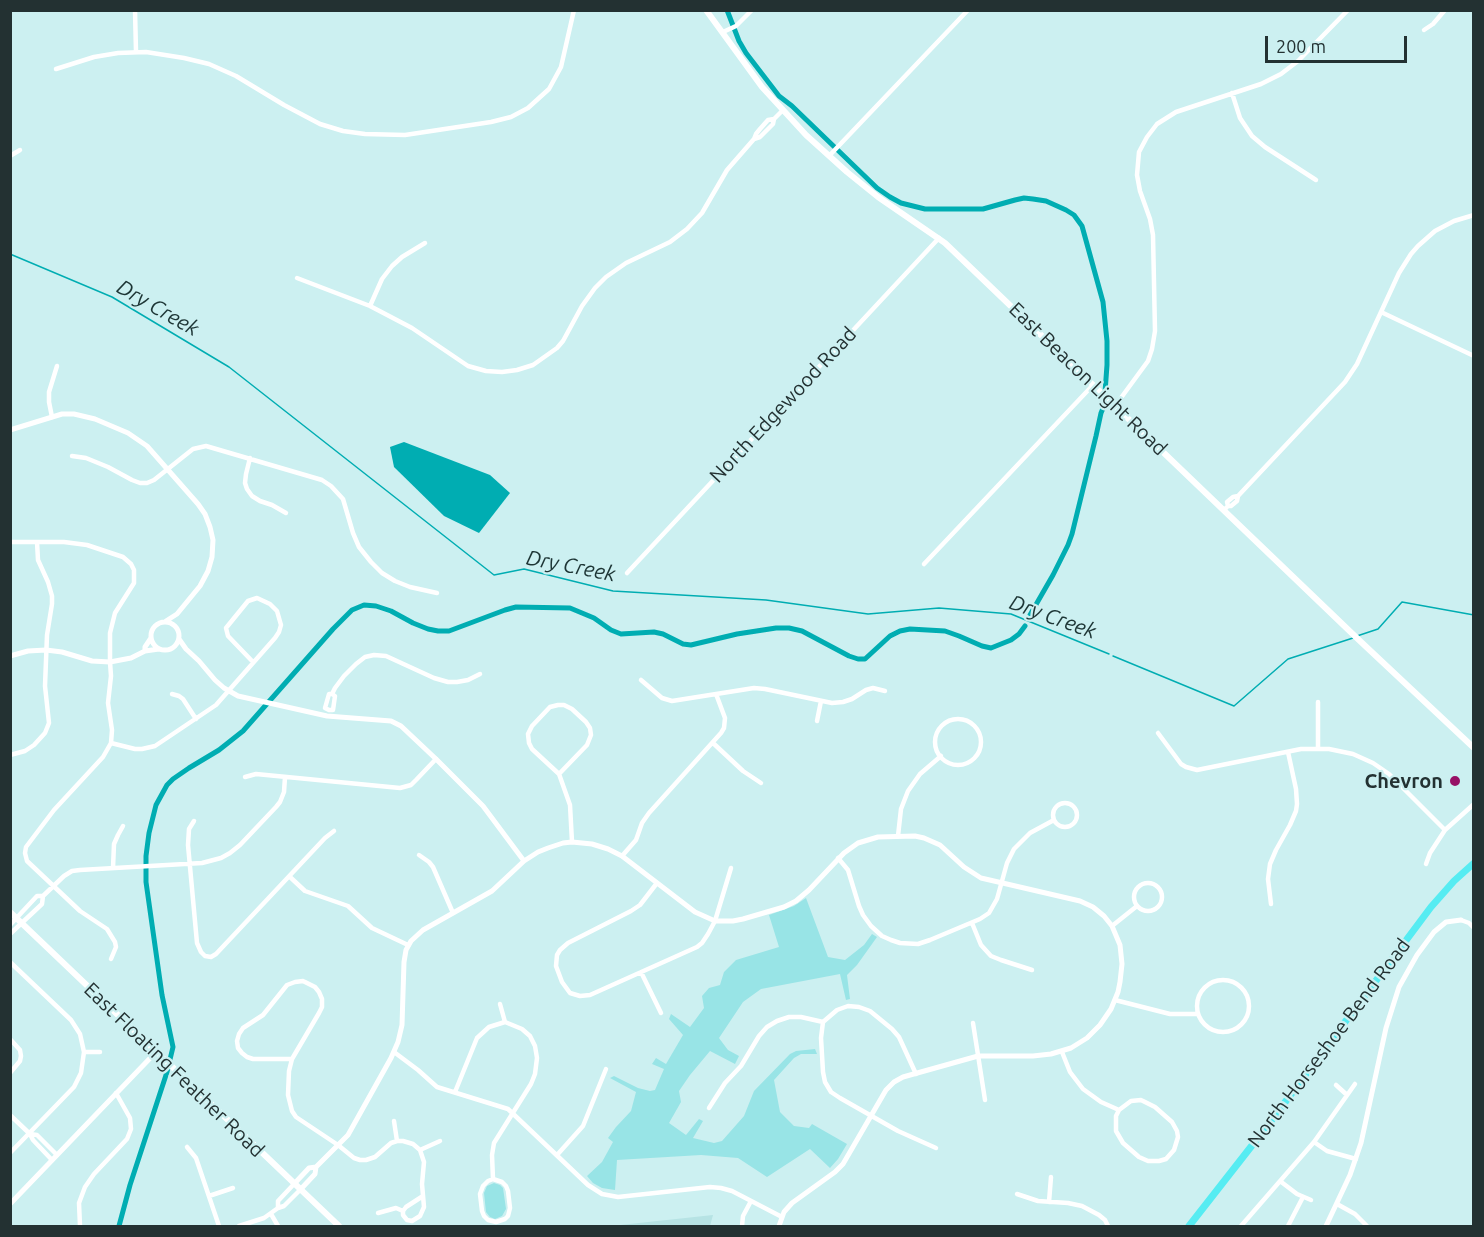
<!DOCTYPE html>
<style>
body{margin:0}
#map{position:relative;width:1484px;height:1237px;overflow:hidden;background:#ccf0f1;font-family:Ubuntu,sans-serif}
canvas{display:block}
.frame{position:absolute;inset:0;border:12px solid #233132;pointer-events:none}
.scale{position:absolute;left:1265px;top:36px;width:142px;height:27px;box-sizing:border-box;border:3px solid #233132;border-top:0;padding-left:8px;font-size:18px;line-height:21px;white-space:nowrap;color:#233132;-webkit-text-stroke:4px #ccf0f1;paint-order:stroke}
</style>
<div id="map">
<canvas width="1484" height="1237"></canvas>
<div class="frame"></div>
<div class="scale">200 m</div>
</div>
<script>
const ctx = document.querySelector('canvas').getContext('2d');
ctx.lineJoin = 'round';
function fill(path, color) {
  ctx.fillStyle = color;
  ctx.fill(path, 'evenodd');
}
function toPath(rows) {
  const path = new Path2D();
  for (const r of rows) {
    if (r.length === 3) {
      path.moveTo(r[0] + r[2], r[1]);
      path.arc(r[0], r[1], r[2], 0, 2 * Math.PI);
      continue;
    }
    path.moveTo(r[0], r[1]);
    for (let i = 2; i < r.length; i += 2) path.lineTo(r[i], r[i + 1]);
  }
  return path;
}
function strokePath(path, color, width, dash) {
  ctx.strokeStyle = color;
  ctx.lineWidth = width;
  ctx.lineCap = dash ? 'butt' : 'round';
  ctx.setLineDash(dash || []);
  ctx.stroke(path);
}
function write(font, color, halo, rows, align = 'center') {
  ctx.font = font + ' Ubuntu,sans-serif';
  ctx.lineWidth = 4.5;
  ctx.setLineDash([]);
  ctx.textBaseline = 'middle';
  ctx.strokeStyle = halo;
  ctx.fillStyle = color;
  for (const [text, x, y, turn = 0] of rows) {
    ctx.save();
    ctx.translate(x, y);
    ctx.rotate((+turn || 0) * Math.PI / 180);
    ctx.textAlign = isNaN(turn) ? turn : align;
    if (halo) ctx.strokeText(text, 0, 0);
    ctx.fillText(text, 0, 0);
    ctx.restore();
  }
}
const built = toPath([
 [713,1215,710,1226,611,1226]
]);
const green = toPath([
 [806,898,828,957,845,960,864,945,872,934,877,937,857,965,847,975,850,999,846,1000,840,974,761,989,743,1002,719,1038,728,1050,739,1056,735,1064,710,1051,690,1075,679,1091,681,1102,669,1123,686,1135,699,1119,703,1121,693,1138,714,1143,722,1141,744,1116,754,1091,790,1054,796,1051,815,1049,817,1054,801,1054,794,1058,774,1080,780,1112,794,1126,809,1128,812,1124,847,1144,838,1159,830,1168,810,1149,767,1177,738,1158,701,1155,617,1160,615,1190,602,1188,593,1183,587,1176,602,1162,613,1142,608,1138,616,1127,631,1111,636,1092,610,1078,614,1076,638,1088,650,1091,655,1090,664,1069,652,1064,656,1058,666,1064,683,1035,669,1019,671,1014,690,1027,704,1008,702,996,709,988,720,985,724,972,736,960,779,947,769,915,794,906],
 [494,1183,500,1185,503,1188,506,1209,502,1216,495,1219,490,1217,486,1212,484,1193,487,1186]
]);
const water = toPath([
 [404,442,490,475,510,493,479,533,444,516,394,467,390,447]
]);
const stream = toPath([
 [10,254,112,297,229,367,494,575,524,569,613,591,766,600,868,614,939,608,1011,614,1109,654],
 [1357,636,1378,629,1402,602,1474,615],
 [1113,656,1234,706,1288,659,1353,638]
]);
const canal = toPath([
 [727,10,739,41,746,53,779,96,792,106,877,188,890,197,901,203,925,209,983,209,1015,200,1024,198,1033,199,1046,201,1066,210,1074,215,1082,226,1103,302,1107,341,1107,365,1104,406,1101,413,1096,436,1072,534,1068,545,1053,575,1030,615],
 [119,1226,130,1185,167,1072,173,1047,162,995,146,882,146,856,149,833,156,805,167,785,173,779,189,768,219,750,243,731,333,629,352,610,364,605,376,606,391,611,413,623,428,629,438,631,449,631,505,610,516,607,570,608,594,618,611,630,621,634,654,632,663,634,683,644,691,645,737,634,776,628,789,628,802,631,849,656,858,659,865,659,890,636,900,631,910,629,945,631,959,636,982,646,991,648,1011,640,1019,634,1025,626]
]);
const minor = toPath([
 [135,10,136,52],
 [1424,30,1433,24,1445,10],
 [723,32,736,26,752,10],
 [56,69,94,57,118,53,146,52,184,58,209,64,236,76,284,105,320,124,343,131,365,134,405,135,491,122,511,117,528,108,549,89,561,67,574,10],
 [1232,93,1240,118,1252,136,1265,147,1316,180],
 [774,119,768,120,760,129,756,134,754,139,760,137,773,124,774,119,782,111],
 [10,156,20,150],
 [829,156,968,10],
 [297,278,370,306,412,328,468,366,486,371,502,372,517,370,533,365,557,348,563,341,582,306,595,288,606,277,626,263,670,242,687,229,702,213,727,170,754,139],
 [370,306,382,279,392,266,402,257,425,243],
 [1381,312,1474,356],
 [1115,406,1148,361,1152,349,1155,331,1153,235,1150,219,1140,191,1137,175,1139,152,1147,137,1157,124,1176,112,1261,84,1281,74,1298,61,1348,10],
 [52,417,49,402,49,392,57,366],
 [72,456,86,458,108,467,132,480,140,483,147,483,154,480,193,449,206,446,322,480,331,486,343,499,353,533,359,547,371,562,382,573,395,581,410,587,437,593],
 [250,458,246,474,245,483,247,489,252,496,260,501,272,505,286,513],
 [1238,496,1345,382,1357,364,1399,273,1411,254,1418,246,1435,231,1454,221,1474,215],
 [1224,510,1228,506,1231,506,1237,501,1238,496,1233,497,1227,502,1228,506],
 [10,542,64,542,87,545,123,557,131,564,134,570,134,583,115,613,110,633,110,662,111,676,108,703,112,730,111,743,103,757,54,810,26,847,25,853,27,861,80,911,107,929,115,942,116,947,111,959],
 [924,564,1093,385],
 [627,573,939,238],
 [641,680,662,698,672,701,754,688,765,689,832,703,843,702,852,699,866,690,873,688,885,691],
 [172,694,179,696,183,699,196,719],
 [332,694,335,696,333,710,329,710,325,708,329,694,332,694,335,688,344,676,356,664,365,657,374,655,386,656,434,678,448,682,457,682,468,680,480,674],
 [558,705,564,705,572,709,586,722,590,728,591,735,587,745,559,774,532,749,529,743,528,734,532,726,550,707,558,705],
 [958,742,23],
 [817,721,821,701],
 [1158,733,1181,764,1186,767,1197,770,1301,749,1329,749,1353,754,1373,763,1389,774,1445,830],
 [111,743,135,749,142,749,155,746,216,705,275,638,279,632,281,625,277,611,270,604,257,598,248,601,226,628,228,636,253,662],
 [713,743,743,771,761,783],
 [1318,748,1318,702],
 [10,755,25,751,34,745,45,733,49,723,45,686,47,635,52,604,52,596,48,582,38,560,37,542],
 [559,774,570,805,572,842],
 [245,777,256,774,400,788,411,785,416,780,436,759],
 [1065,815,12],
 [194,821,189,829,188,845,197,943,201,952,205,956,211,957,216,954,325,838,334,831],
 [898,836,901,809,908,791,920,774,941,756],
 [419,855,429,862,433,867,453,913],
 [622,856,636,840,642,823,649,813,721,733,724,728,725,718,716,694],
 [838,858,848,870,859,906,863,915,871,926,882,936,891,940,900,943,918,944,930,940,980,919,989,913,997,899,1007,863,1014,849,1030,833,1054,820],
 [1426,864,1430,853,1445,830,1474,804],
 [113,868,114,844,118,835,123,826],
 [290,877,305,891,348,906,372,928,408,945],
 [657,883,640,905,631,911,568,943,560,950,557,955,556,966,562,982,570,993,580,996,590,995,697,947,702,943,708,934,715,921,731,868],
 [1148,897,14],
 [43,896,64,876,72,871,80,870,202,863,221,858,230,853,240,845,276,807,280,802,284,792,285,777],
 [1271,904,1268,879,1270,864,1276,850,1290,825,1296,811,1297,804,1296,789,1288,752],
 [1461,920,1469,923,1474,928],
 [972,923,981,945,991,956,1001,960,1032,970],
 [10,925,37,896,43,896,42,904,10,934],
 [1112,926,1137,906],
 [10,962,71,1020,80,1034,84,1052,81,1073,74,1087,10,1153],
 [641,972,661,1013],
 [1223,1006,26],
 [303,981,315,987,319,992,322,999,322,1007,319,1013,292,1059,253,1059,247,1057,242,1053,238,1048,237,1041,239,1034,243,1028,263,1015,287,985,295,982,303,981],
 [1115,1000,1170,1014,1198,1014],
 [500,1004,505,1022],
 [823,1022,821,1038,823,1072,825,1082,831,1092,840,1098,898,1131,936,1148],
 [823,1022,837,1010,848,1006,859,1007,870,1011,892,1029,899,1037,916,1074],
 [973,1023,985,1100],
 [10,1039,20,1050,21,1056,20,1061,10,1073],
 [84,1052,100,1052],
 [394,1052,418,1070,437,1087,508,1109,588,1185,602,1194,618,1197,710,1187,721,1188,732,1191,782,1217],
 [1062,1052,1070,1072,1083,1089,1101,1102,1119,1110],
 [292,1059,289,1071,288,1095,292,1111,296,1117,338,1145,354,1158,360,1160,366,1160,375,1157,391,1143,397,1141,403,1141,413,1144,420,1150,424,1162,422,1184,424,1207,420,1216,412,1221,407,1220,403,1215,403,1211,406,1207,423,1196],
 [1336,1085,1347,1095],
 [455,1092,477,1038,489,1027,505,1022],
 [1141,1100,1155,1107,1172,1122,1177,1131,1178,1137,1174,1150,1166,1159,1159,1161,1148,1161,1139,1157,1123,1143,1116,1131,1116,1116,1119,1110,1131,1101,1141,1100],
 [709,1108,725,1083,741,1066,759,1036,767,1027,777,1021,789,1017,801,1017,823,1022],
 [10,1115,30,1134],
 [394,1121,397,1141],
 [1314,1142,1327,1151,1356,1159],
 [187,1147,196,1158,219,1226],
 [420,1150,440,1141],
 [557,1155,583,1126,606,1069],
 [52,1160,33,1140,30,1134,37,1135,57,1155],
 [493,1179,492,1155,494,1143,531,1084,535,1074,537,1058,535,1046,530,1036,522,1029,505,1022],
 [493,1179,502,1182,506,1186,508,1191,510,1208,508,1216,505,1219,496,1222,488,1220,484,1216,482,1211,480,1194,483,1186,488,1181,493,1179],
 [1280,1181,1297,1194,1311,1200],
 [294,1184,278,1201,278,1208,284,1206,300,1190],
 [1017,1194,1038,1201,1068,1203,1082,1206,1099,1215,1105,1220,1108,1226],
 [209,1196,233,1188],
 [1049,1202,1051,1177],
 [1337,1204,1355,1214,1367,1226],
 [378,1213,396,1208,403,1211],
 [271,1214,278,1226],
 [80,1226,79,1203,85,1187,94,1174,127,1139,131,1129,130,1118,116,1093],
 [239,1226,264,1218,278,1208],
 [742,1226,743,1216,751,1201],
 [1241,1226,1314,1142,1355,1084],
 [1288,1226,1303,1197]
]);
const tertiary = toPath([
 [10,430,62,414,74,414,95,419,128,433,147,446,198,504,205,514,210,527,213,540,212,557,208,571,200,586,177,614,166,621],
 [165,636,14],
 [151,638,145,647,145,651,159,649],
 [179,639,186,649,199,661,215,680,224,688,238,696,327,716,391,721,401,726,436,759,483,806,524,861],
 [10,656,28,651,46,650,62,652,92,661,110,662,131,658,145,651],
 [294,1184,309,1168,316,1167,348,1135,391,1058,398,1042,402,1025,404,962,406,950,411,941,423,930,492,891,524,861,538,852,548,848,563,843,572,842,592,844,608,849,622,856,695,912,715,921,733,921,743,919,784,907,796,901,809,890,844,853,858,843,878,837,915,836,924,838,940,845,964,867,981,878,1080,901,1093,907,1104,916,1112,926,1120,945,1122,964,1120,982,1118,992,1111,1009,1100,1025,1087,1038,1071,1048,1051,1054,1033,1056,978,1056,903,1077,894,1082,886,1090,843,1164,835,1172,792,1203,784,1212,779,1226],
 [300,1190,315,1174,316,1167],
 [10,1204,156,1052],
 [1326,1226,1350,1175,1361,1143,1386,1028,1399,987,1417,955,1434,932,1446,922,1461,920]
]);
const secondary = toPath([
 [706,10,762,87,806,135,847,172,878,197,945,243,1360,641,1474,748],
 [10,912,339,1226]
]);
const trunk = toPath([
 [1189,1226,1268,1125,1431,907,1454,881,1474,863]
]);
const markers = [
 [1455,781,6,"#971166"]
];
const streetNames = [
 ["East Beacon Light Road",1088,379,44],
 ["North Edgewood Road",783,405,-47],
 ["North Horseshoe Bend Road",1329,1043,-53],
 ["East Floating Feather Road",174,1070,44]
];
const poiNames = [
 ["Chevron",1443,781]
];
const waterNames = [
 ["Dry Creek",158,308,30],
 ["Dry Creek",571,566,11],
 ["Dry Creek",1053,617,20]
];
fill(built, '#b6e3e4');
fill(green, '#98e4e6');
fill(water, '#00adb2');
strokePath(stream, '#00adb2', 1.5);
strokePath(canal, '#00adb2', 5);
strokePath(minor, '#fff', 4.5);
strokePath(tertiary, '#fff', 5);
strokePath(secondary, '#fff', 6);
strokePath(trunk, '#56ecf2', 7);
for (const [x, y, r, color] of markers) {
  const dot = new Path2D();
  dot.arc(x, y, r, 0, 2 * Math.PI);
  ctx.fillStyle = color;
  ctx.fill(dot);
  strokePath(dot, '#ccf0f1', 2);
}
write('20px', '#233132', '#ccf0f1', streetNames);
write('bold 20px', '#233132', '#ccf0f1', poiNames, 'right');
write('italic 21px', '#1d3535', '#ccf0f1', waterNames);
</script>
